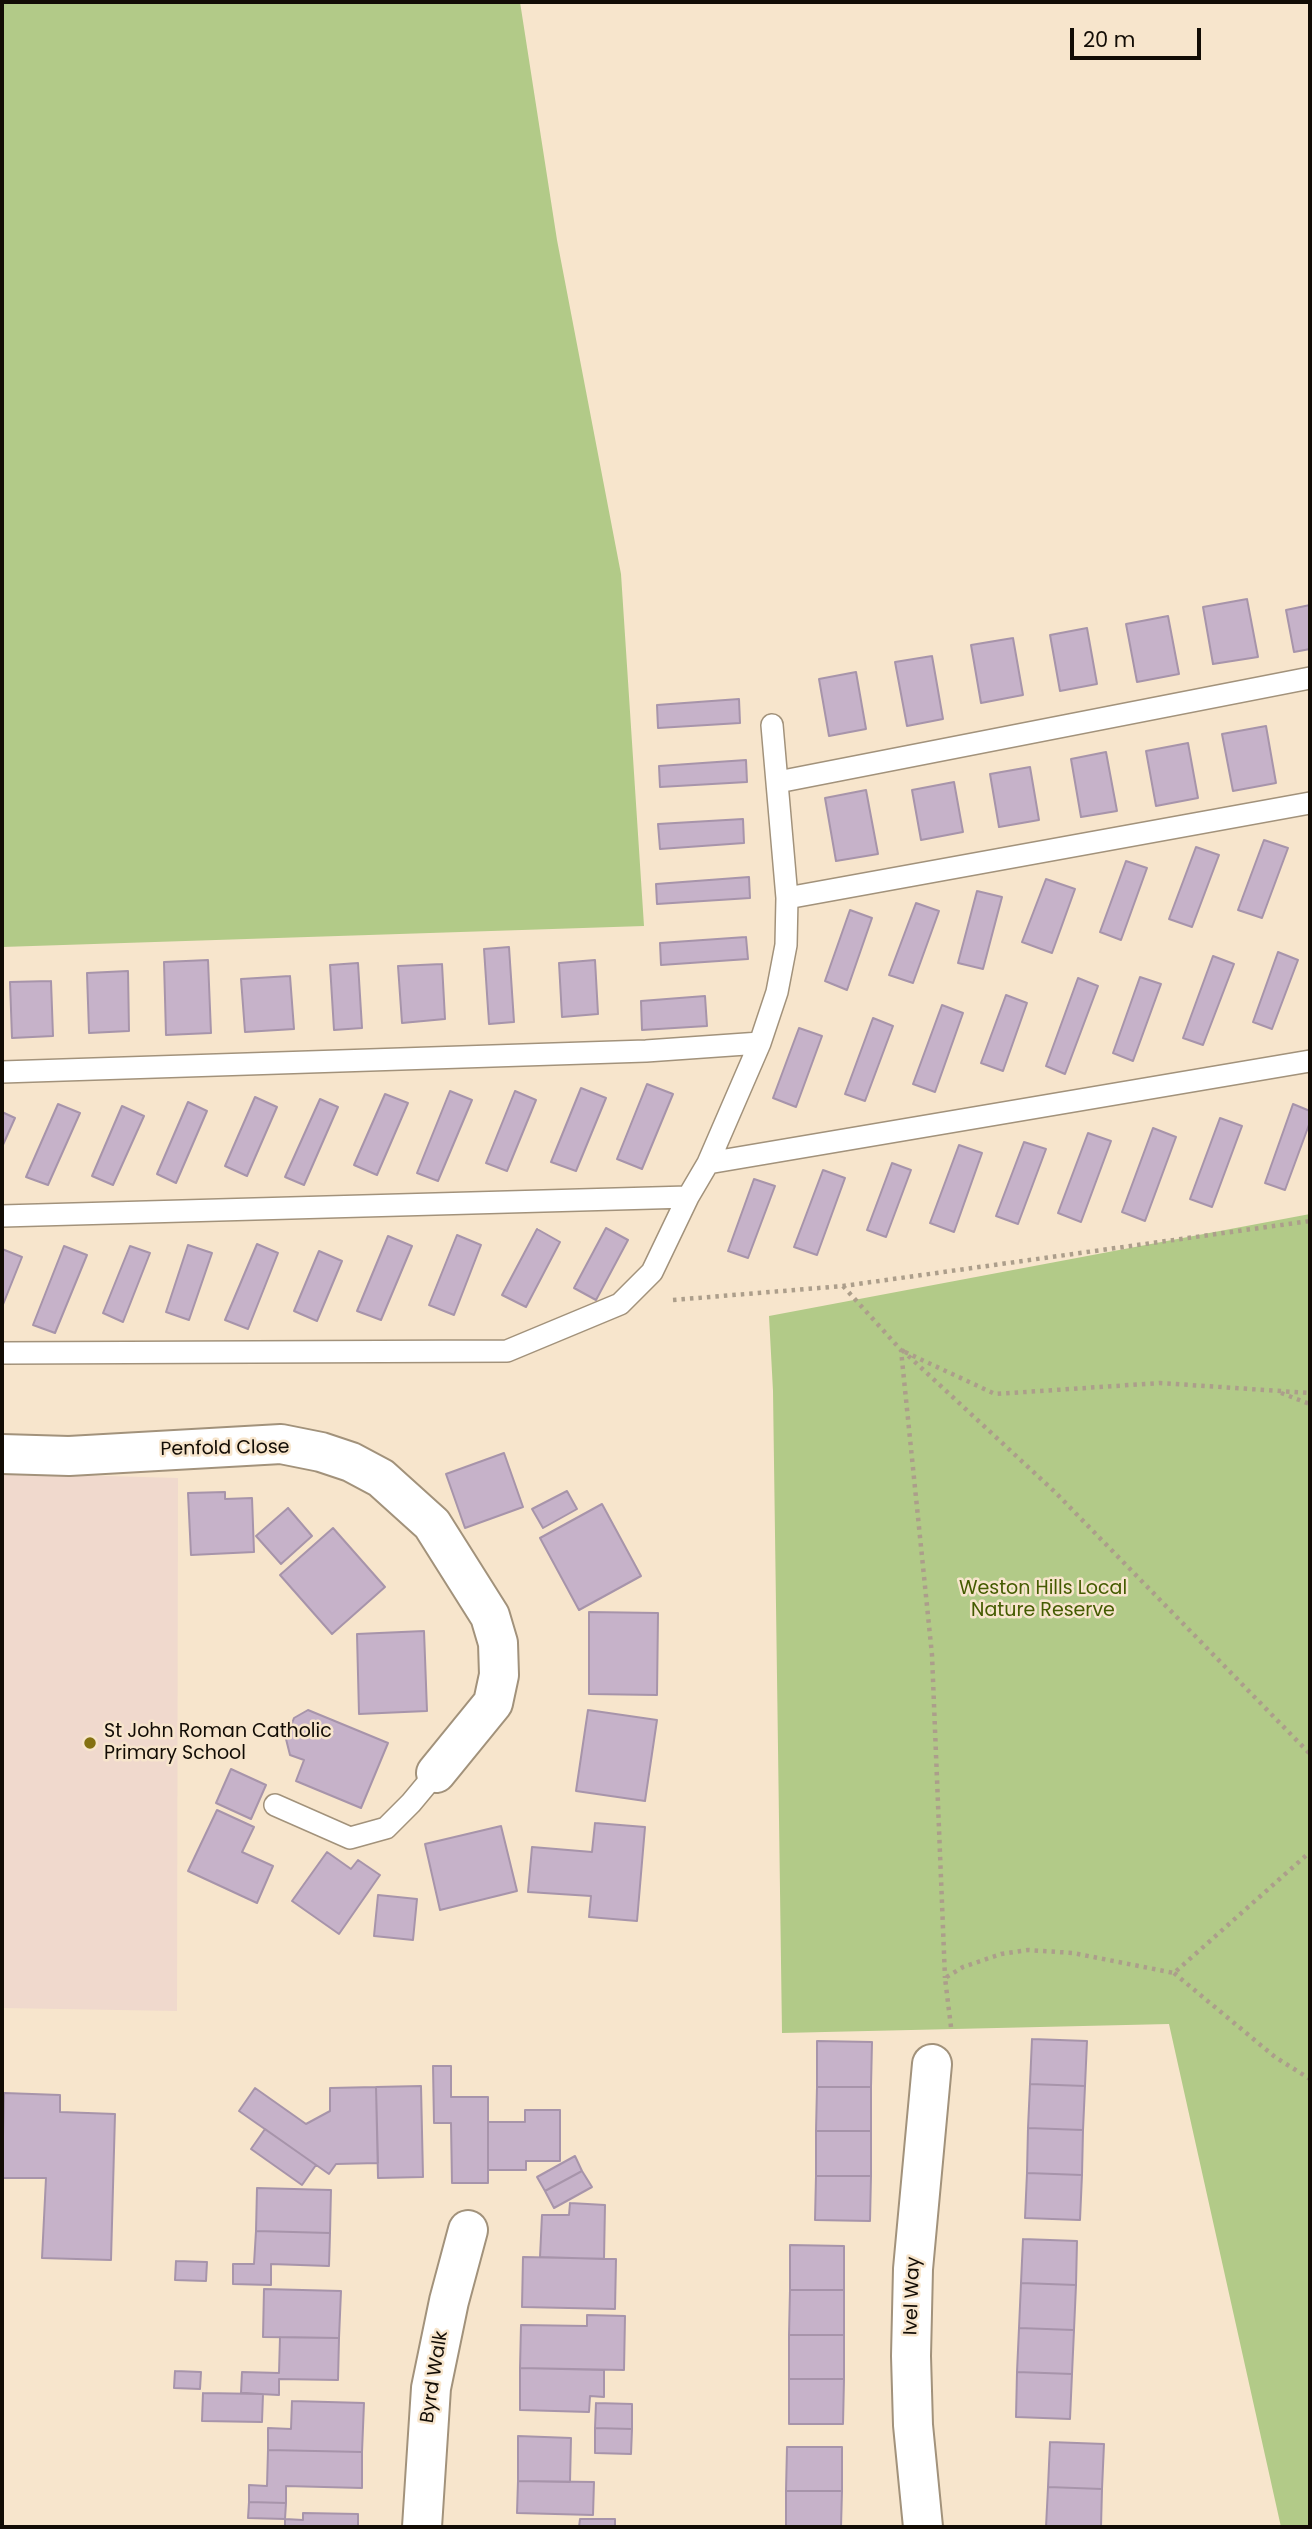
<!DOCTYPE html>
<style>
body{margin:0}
#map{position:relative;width:1312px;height:2529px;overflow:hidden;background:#f7e5cc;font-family:Poppins,sans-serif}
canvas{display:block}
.frame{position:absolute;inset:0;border:4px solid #120c05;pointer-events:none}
.scale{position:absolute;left:1070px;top:28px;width:131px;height:32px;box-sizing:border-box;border:4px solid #120c05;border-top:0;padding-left:9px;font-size:21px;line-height:24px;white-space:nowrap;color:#120c05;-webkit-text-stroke:5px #f7e5cc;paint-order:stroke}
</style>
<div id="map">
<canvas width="1312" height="2529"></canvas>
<div class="frame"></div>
<div class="scale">20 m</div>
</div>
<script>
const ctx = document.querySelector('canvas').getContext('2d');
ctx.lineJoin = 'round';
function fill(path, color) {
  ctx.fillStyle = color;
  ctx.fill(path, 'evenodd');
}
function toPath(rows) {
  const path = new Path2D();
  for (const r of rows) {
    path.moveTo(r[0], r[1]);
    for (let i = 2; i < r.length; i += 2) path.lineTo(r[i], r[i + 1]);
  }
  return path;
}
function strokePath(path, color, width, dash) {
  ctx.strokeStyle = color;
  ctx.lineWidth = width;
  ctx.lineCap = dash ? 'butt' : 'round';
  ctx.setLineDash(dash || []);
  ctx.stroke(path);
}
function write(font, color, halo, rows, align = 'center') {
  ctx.font = font + ' Poppins,sans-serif';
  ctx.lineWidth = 5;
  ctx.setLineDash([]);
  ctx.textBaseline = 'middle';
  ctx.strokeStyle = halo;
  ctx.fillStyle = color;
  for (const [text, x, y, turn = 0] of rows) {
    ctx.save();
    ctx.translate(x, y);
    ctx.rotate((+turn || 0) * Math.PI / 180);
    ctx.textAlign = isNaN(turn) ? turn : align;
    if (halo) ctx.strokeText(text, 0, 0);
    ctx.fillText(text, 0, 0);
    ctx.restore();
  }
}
const education = toPath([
 [2,1473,178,1478,177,2011,2,2008]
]);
const green = toPath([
 [2,2,520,2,557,240,621,574,644,926,2,947],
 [1310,1214,1310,2527,1281,2527,1169,2024,782,2033,773,1391,769,1316]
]);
const building = toPath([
 [1247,599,1258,657,1213,664,1203,607,1247,599],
 [1310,605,1310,649,1294,652,1286,610,1310,605],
 [1168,616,1179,674,1137,682,1126,624,1168,616],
 [1087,628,1097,684,1060,691,1050,635,1087,628],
 [1013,638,1023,695,981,703,971,645,1013,638],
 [932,656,943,719,907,726,895,662,932,656],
 [856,672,866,729,829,736,819,679,856,672],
 [739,699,740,723,658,728,657,705,739,699],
 [1266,726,1276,783,1233,791,1222,734,1266,726],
 [1188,743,1198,798,1156,806,1146,751,1188,743],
 [1106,752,1117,811,1081,817,1071,759,1106,752],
 [746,760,747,782,660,787,659,766,746,760],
 [1030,767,1039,820,999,827,990,774,1030,767],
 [954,782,963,832,921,840,912,790,954,782],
 [866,790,878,854,836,861,825,798,866,790],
 [743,819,744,843,660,849,658,824,743,819],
 [1264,840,1288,848,1262,918,1238,910,1264,840],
 [1196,847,1219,855,1192,927,1169,919,1196,847],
 [1126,861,1147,868,1121,940,1100,932,1126,861],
 [749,877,750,898,657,904,656,884,749,877],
 [1046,879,1075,889,1052,953,1022,942,1046,879],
 [977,891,1002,897,983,969,958,963,977,891],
 [916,903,939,911,913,983,889,975,916,903],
 [850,910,872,918,847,990,825,981,850,910],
 [746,937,748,959,661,965,660,943,746,937],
 [509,947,514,1022,489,1024,484,949,509,947],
 [1278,952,1298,960,1272,1029,1253,1022,1278,952],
 [1213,956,1234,964,1203,1045,1183,1038,1213,956],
 [208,960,211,1033,166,1035,164,962,208,960],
 [595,960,598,1014,562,1017,559,963,595,960],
 [358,963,362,1028,334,1030,330,965,358,963],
 [442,964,445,1019,402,1023,398,966,442,964],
 [128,971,129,1031,89,1033,87,973,128,971],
 [290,976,294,1029,245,1032,241,979,290,976],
 [1140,977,1161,984,1133,1061,1113,1053,1140,977],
 [1078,978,1098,986,1065,1074,1046,1066,1078,978],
 [51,981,53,1036,12,1038,10,982,51,981],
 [1006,995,1027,1003,1003,1071,981,1063,1006,995],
 [705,996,707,1026,642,1030,641,1001,705,996],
 [942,1005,963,1013,935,1092,913,1084,942,1005],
 [873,1018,893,1026,865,1101,845,1094,873,1018],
 [799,1028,822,1036,796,1107,773,1098,799,1028],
 [647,1084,673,1094,642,1169,617,1159,647,1084],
 [581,1088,606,1098,576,1171,551,1162,581,1088],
 [450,1091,472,1100,438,1181,417,1173,450,1091],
 [515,1091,536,1100,507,1171,486,1163,515,1091],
 [385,1094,408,1103,377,1175,354,1165,385,1094],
 [255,1097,277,1107,247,1176,225,1166,255,1097],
 [320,1099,338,1107,304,1185,285,1177,320,1099],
 [188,1102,207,1111,176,1183,157,1174,188,1102],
 [58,1104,80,1113,48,1185,26,1177,58,1104],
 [1293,1104,1310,1111,1310,1122,1285,1190,1265,1183,1293,1104],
 [122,1106,144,1116,113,1185,92,1176,122,1106],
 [2,1112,15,1118,2,1147,2,1112],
 [1220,1118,1242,1126,1212,1207,1190,1199,1220,1118],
 [1153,1128,1176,1137,1145,1221,1122,1212,1153,1128],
 [1088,1133,1111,1141,1081,1222,1058,1213,1088,1133],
 [1024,1142,1046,1149,1018,1224,996,1216,1024,1142],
 [959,1145,982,1153,954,1232,930,1223,959,1145],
 [892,1163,911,1170,886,1237,867,1230,892,1163],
 [823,1170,845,1178,817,1255,794,1247,823,1170],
 [754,1179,775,1186,748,1258,728,1251,754,1179],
 [606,1228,628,1240,596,1300,574,1288,606,1228],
 [537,1229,560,1242,526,1307,502,1295,537,1229],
 [457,1235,481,1245,454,1315,429,1305,457,1235],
 [388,1236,412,1246,381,1320,357,1311,388,1236],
 [257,1244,278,1253,248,1329,225,1320,257,1244],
 [188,1245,212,1253,189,1320,166,1312,188,1245],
 [64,1246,87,1255,55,1333,33,1325,64,1246],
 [130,1246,150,1253,123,1322,103,1313,130,1246],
 [2,1249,22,1257,2,1307,2,1249],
 [319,1251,342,1261,317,1321,294,1311,319,1251],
 [504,1453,523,1507,465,1528,446,1474,504,1453],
 [567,1491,577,1509,543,1528,532,1509,567,1491],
 [225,1492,225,1499,252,1498,254,1552,191,1555,188,1493,225,1492],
 [602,1504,641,1576,579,1610,540,1538,602,1504],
 [288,1508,312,1536,281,1564,256,1536,288,1508],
 [333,1528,385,1587,332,1634,280,1575,333,1528],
 [589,1612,658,1613,657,1695,589,1694,589,1612],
 [424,1631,427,1711,359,1714,357,1634,424,1631],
 [308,1710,388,1743,361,1808,296,1781,304,1760,290,1755,286,1739,294,1718,308,1710],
 [588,1710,657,1720,645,1801,576,1791,588,1710],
 [231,1769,266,1785,251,1819,216,1803,231,1769],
 [217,1810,254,1827,242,1852,273,1866,257,1903,188,1871,217,1810],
 [595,1823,645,1827,637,1921,589,1917,591,1896,528,1892,532,1847,592,1852,595,1823],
 [501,1826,517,1891,440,1910,425,1844,501,1826],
 [327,1852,351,1869,358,1860,380,1875,339,1934,292,1901,327,1852],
 [378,1895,417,1899,413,1940,374,1936,378,1895],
 [1032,2039,1087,2041,1085,2086,1030,2084,1032,2039],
 [817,2041,872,2042,871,2087,817,2087,817,2041],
 [433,2066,451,2066,451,2097,488,2097,488,2183,452,2183,451,2123,434,2123,433,2066],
 [1030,2084,1085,2086,1083,2130,1028,2128,1030,2084],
 [421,2086,423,2177,378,2178,376,2087,421,2086],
 [376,2087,378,2163,336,2164,329,2174,239,2111,255,2088,306,2124,330,2111,330,2088,376,2087],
 [817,2087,871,2087,871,2131,816,2131,817,2087],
 [4,2093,60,2095,60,2112,115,2114,111,2260,42,2258,46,2178,2,2178,4,2093],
 [525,2110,560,2110,560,2161,526,2161,526,2170,488,2170,488,2122,525,2122,525,2110],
 [1028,2128,1083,2130,1082,2175,1027,2173,1028,2128],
 [265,2129,316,2165,302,2185,251,2149,265,2129],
 [816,2131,871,2131,871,2176,816,2176,816,2131],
 [575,2156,582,2171,545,2191,537,2177,575,2156],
 [582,2171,592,2187,554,2208,545,2191,582,2171],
 [1027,2173,1082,2175,1080,2220,1025,2218,1027,2173],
 [816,2176,871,2176,870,2221,815,2220,816,2176],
 [257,2188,331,2190,330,2233,256,2231,257,2188],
 [570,2203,605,2205,604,2259,540,2257,542,2215,569,2215,570,2203],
 [256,2231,330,2233,329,2266,271,2264,271,2285,233,2284,233,2264,254,2264,256,2231],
 [1023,2239,1077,2241,1076,2285,1021,2283,1023,2239],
 [790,2245,844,2246,844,2290,790,2290,790,2245],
 [523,2257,616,2259,615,2309,522,2307,523,2257],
 [176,2261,207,2262,206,2281,175,2280,176,2261],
 [1021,2283,1076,2285,1074,2330,1019,2328,1021,2283],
 [264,2289,341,2291,339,2338,263,2337,264,2289],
 [790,2290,844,2290,844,2335,789,2335,790,2290],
 [587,2315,625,2316,624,2370,520,2368,521,2325,587,2326,587,2315],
 [1019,2328,1074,2330,1072,2374,1017,2372,1019,2328],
 [789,2335,844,2335,844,2379,789,2379,789,2335],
 [280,2337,339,2338,338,2380,279,2379,279,2395,241,2393,242,2372,279,2373,280,2337],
 [520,2368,604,2370,604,2397,590,2396,589,2412,520,2410,520,2368],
 [175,2371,201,2372,200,2389,174,2388,175,2371],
 [1017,2372,1072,2374,1070,2419,1016,2417,1017,2372],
 [789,2379,844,2379,843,2424,789,2424,789,2379],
 [203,2393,263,2394,262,2422,202,2421,203,2393],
 [292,2401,364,2403,362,2452,268,2450,268,2428,291,2429,292,2401],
 [596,2403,632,2404,632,2429,595,2428,596,2403],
 [595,2428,632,2429,631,2454,595,2453,595,2428],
 [518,2436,571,2438,570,2482,518,2481,518,2436],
 [1050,2442,1104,2444,1102,2489,1048,2487,1050,2442],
 [787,2447,842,2447,842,2491,786,2491,787,2447],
 [268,2450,362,2452,362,2488,286,2486,286,2503,249,2502,249,2485,267,2486,268,2450],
 [518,2481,594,2482,593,2515,517,2513,518,2481],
 [1048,2487,1102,2489,1101,2527,1046,2527,1048,2487],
 [786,2491,842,2491,841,2527,786,2527,786,2491],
 [249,2502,286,2503,285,2519,248,2518,249,2502],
 [303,2513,358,2514,358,2527,285,2527,285,2519,303,2520,303,2513],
 [580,2519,615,2519,615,2527,579,2527,580,2519]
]);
const path = toPath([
 [843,1286,901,1350,932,1655,945,1978],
 [673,1300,843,1286,1310,1221],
 [902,1350,1055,1492,1310,1754],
 [905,1352,995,1394,1160,1383,1310,1393],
 [1281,1393,1310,1404],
 [1174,1973,1275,2057,1310,2079],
 [951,2027,945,1978,963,1967,1001,1954,1028,1950,1073,1953,1174,1973,1310,1852]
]);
const service = toPath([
 [778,782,1310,678],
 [787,898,1310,803],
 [2,1072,646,1051,760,1043],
 [708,1163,1310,1061],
 [2,1216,688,1197],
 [2,1353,507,1351,620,1304,652,1272,688,1197,708,1163,760,1043,777,992,786,945,787,898,772,725],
 [275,1805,350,1838,386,1828,411,1803,436,1773]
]);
const minor = toPath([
 [2,1454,69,1456,281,1444,321,1452,351,1462,381,1478,432,1524,490,1616,498,1643,499,1675,493,1703,436,1773],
 [422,2527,431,2388,449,2301,468,2230],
 [923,2527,913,2425,911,2356,913,2269,932,2064]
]);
const markers = [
 [90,1743,7,"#847111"]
];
const streetNames = [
 ["Penfold Close",225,1449,-1],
 ["Ivel Way",913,2296,-88],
 ["Byrd Walk",435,2377,-81]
];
const parkNames = [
 ["Weston Hills Local",1043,1589],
 ["Nature Reserve",1043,1611]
];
const poiNames = [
 ["St John Roman Catholic",104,1732],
 ["Primary School",104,1754]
];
fill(education, '#f0d9cd');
fill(green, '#b2ca88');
fill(building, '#c6b2c9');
strokePath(building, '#a794aa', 2);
strokePath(service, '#a2927b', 24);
strokePath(minor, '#a2927b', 42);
strokePath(path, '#ac9e8b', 4.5, [3.5, 5]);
strokePath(service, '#fff', 21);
strokePath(minor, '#fff', 38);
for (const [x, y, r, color] of markers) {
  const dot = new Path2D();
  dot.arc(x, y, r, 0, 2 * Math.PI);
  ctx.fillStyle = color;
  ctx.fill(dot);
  strokePath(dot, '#f7e5cc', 2.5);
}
write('19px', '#120c05', '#f7e5cc', streetNames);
write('19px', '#445b01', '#f7e5cc', parkNames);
write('19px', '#120c05', '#f7e5cc', poiNames, 'left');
</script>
